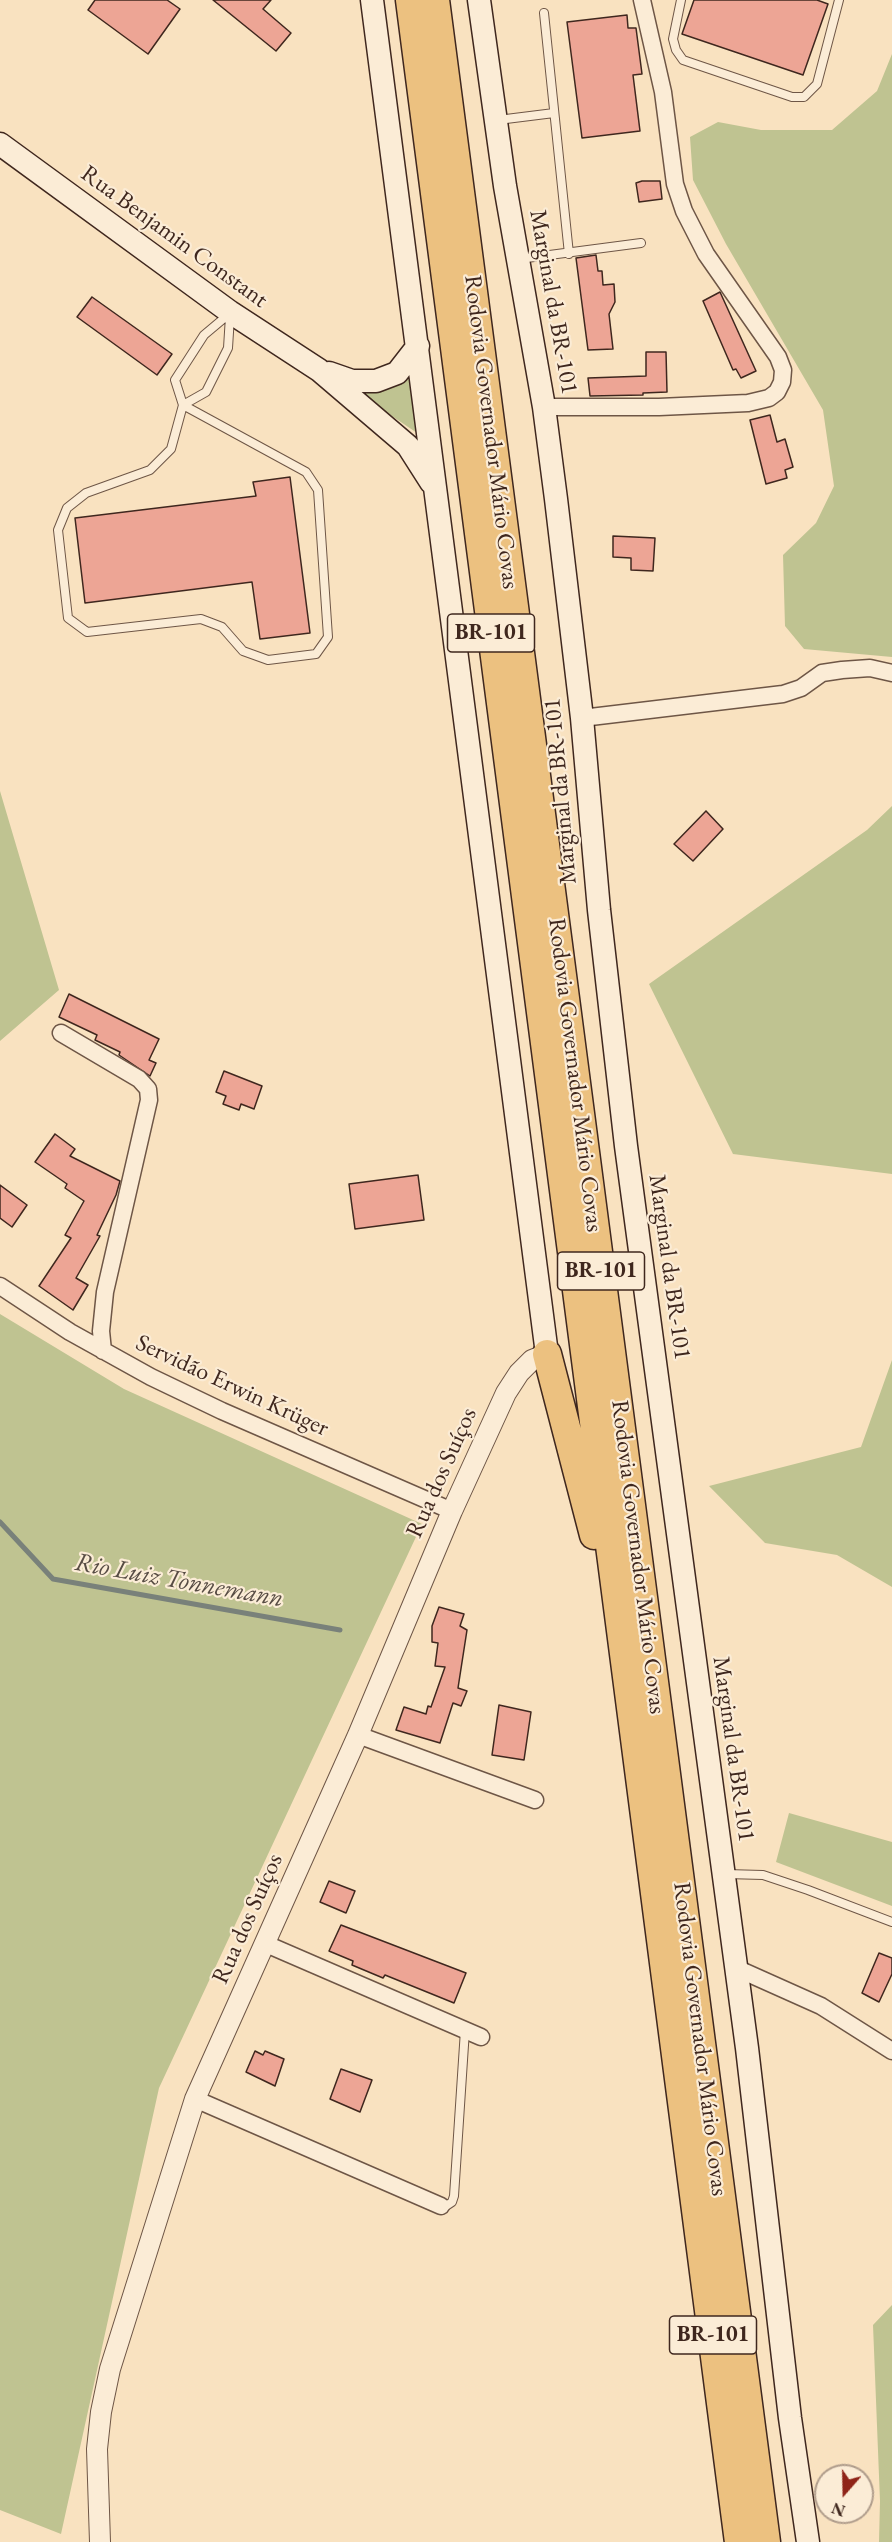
<!DOCTYPE html>
<meta charset="utf-8">
<style>
body{margin:0}
#map{position:relative;width:892px;height:2542px;overflow:hidden;background:#f9e2c0;font-family:"EB Garamond",serif}
canvas{display:block}
.north{position:absolute;left:814px;top:2464px;width:60px;height:60px;box-sizing:border-box;background:#fbecd6;border:2px solid #b09d8c;border-radius:50%;rotate:200deg;font-size:16px;font-weight:700;line-height:24px;text-align:center;color:#3f271e}
.north::after{content:'';display:block;margin:auto;width:21px;height:27px;background:#8f2418;clip-path:polygon(50% 0,100% 100%,50% 72%,0 100%)}
</style>
<div id="map">
<canvas width="892" height="2542"></canvas>
<div class="north">N</div>
</div>
<script>
const ctx = document.querySelector('canvas').getContext('2d');
ctx.lineJoin = 'round';
function fill(path, color) {
  ctx.fillStyle = color;
  ctx.fill(path, 'evenodd');
}
function toPath(rows) {
  const path = new Path2D();
  for (const r of rows) {
    path.moveTo(r[0], r[1]);
    for (let i = 2; i < r.length; i += 2) path.lineTo(r[i], r[i + 1]);
  }
  return path;
}
function strokePath(path, color, width, dash) {
  ctx.strokeStyle = color;
  ctx.lineWidth = width;
  ctx.lineCap = dash ? 'butt' : 'round';
  ctx.setLineDash(dash || []);
  ctx.stroke(path);
}
function write(font, color, halo, rows, align = 'center') {
  ctx.font = font + ' "EB Garamond",serif';
  ctx.lineWidth = 4.5;
  ctx.setLineDash([]);
  ctx.textBaseline = 'middle';
  ctx.strokeStyle = halo;
  ctx.fillStyle = color;
  for (const [text, x, y, turn = 0] of rows) {
    ctx.save();
    ctx.translate(x, y);
    ctx.rotate((+turn || 0) * Math.PI / 180);
    ctx.textAlign = isNaN(turn) ? turn : align;
    if (halo) ctx.strokeText(text, 0, 0);
    ctx.fillText(text, 0, 0);
    ctx.restore();
  }
}
const green = toPath([
 [892,54,892,657,804,649,785,626,783,555,816,523,834,486,823,410,726,244,693,180,690,137,718,122,761,130,832,130,877,91],
 [409,379,423,437,349,387,383,388],
 [0,791,59,990,0,1041],
 [892,806,892,1174,733,1154,649,984,867,830],
 [0,1314,124,1389,422,1524,159,2088,61,2534,0,2510],
 [892,1360,892,1587,837,1555,765,1543,709,1486,861,1447],
 [789,1813,892,1842,892,1906,776,1862],
 [892,2305,892,2542,879,2542,880,2501,873,2325]
]);
const stream = toPath([
 [0,1522,53,1579,340,1630]
]);
const building = toPath([
 [95,0,167,0,180,9,148,54,88,10,95,0],
 [213,0,271,0,263,9,291,33,276,51,213,0],
 [694,0,817,0,828,4,803,75,682,34,694,0],
 [627,15,628,28,636,28,642,74,633,75,640,131,582,138,567,22,627,15],
 [642,181,660,181,662,199,639,202,636,183,642,181],
 [596,255,598,271,602,271,603,285,614,284,615,302,609,314,613,349,588,350,576,258,596,255],
 [720,292,756,371,741,378,736,369,733,370,703,301,720,292],
 [92,297,172,354,157,375,77,317,92,297],
 [646,352,666,352,667,392,643,393,643,395,590,396,588,378,646,376,646,352],
 [770,415,777,442,785,439,793,467,785,470,787,478,766,484,750,420,770,415],
 [290,477,310,633,260,639,252,582,85,603,75,518,256,496,253,482,290,477],
 [613,536,655,538,653,571,631,570,631,558,613,557,613,536],
 [706,811,723,829,693,861,674,844,706,811],
 [69,994,159,1039,149,1060,156,1063,150,1076,119,1055,120,1052,95,1040,97,1035,59,1017,69,994],
 [224,1071,262,1086,254,1109,241,1104,239,1110,223,1104,226,1096,216,1092,224,1071],
 [55,1134,75,1149,70,1156,120,1181,116,1195,97,1235,100,1236,76,1278,88,1285,73,1310,39,1286,71,1238,65,1235,84,1201,65,1188,67,1184,35,1162,55,1134],
 [418,1175,424,1220,355,1229,349,1184,418,1175],
 [0,1185,27,1205,12,1227,0,1218,0,1185],
 [439,1607,464,1614,460,1626,467,1630,458,1688,467,1691,461,1706,453,1703,440,1743,396,1730,404,1707,426,1714,428,1706,431,1707,445,1667,435,1666,438,1643,432,1642,432,1626,439,1607],
 [499,1705,531,1712,524,1760,492,1755,499,1705],
 [329,1881,355,1891,346,1913,320,1902,329,1881],
 [341,1925,466,1973,454,2003,385,1975,383,1978,352,1965,353,1961,329,1951,341,1925],
 [879,1953,892,1958,892,1974,879,2002,862,1993,879,1953],
 [255,2051,263,2055,265,2051,284,2059,275,2086,246,2072,255,2051],
 [341,2069,372,2080,360,2112,330,2099,341,2069]
]);
const service = toPath([
 [681,0,673,39,676,50,683,60,792,97,804,97,817,84,839,0],
 [544,13,569,254],
 [498,120,554,113],
 [519,259,641,243],
 [183,405,306,472,318,490,328,637,316,654,268,660,243,651,222,627,201,619,87,632,68,618,58,530,67,508,86,493,150,470,171,449,183,405,175,380,204,335,229,314],
 [183,405,206,392,228,348,230,316],
 [726,1874,763,1875,808,1890,892,1922],
 [441,2206,446,2206,452,2202,454,2196,465,2030]
]);
const minor = toPath([
 [544,407,659,407,748,403,769,398,777,392,782,382,783,370,778,357,706,254,684,211,675,184,663,92,642,0],
 [582,718,783,694,801,688,822,673,842,670,870,668,892,673],
 [61,1033,139,1079,148,1089,149,1100,105,1292,101,1331,103,1351],
 [0,1286,70,1332,151,1377,222,1411,452,1511],
 [358,1735,535,1800],
 [266,1944,481,2037],
 [736,1968,821,2006,892,2051],
 [195,2099,441,2206]
]);
const tertiary = toPath([
 [100,2542,97,2449,101,2412,110,2369,195,2099,358,1735,452,1511,506,1393,519,1373,532,1360,547,1354]
]);
const secondary = toPath([
 [372,0,547,1354],
 [479,0,505,186,544,407,556,499,582,718,599,910,626,1146,747,2048,790,2418,808,2542],
 [0,144,230,312,319,370,408,446,431,482],
 [329,373,352,381,376,381,397,373,418,346]
]);
const motorway = toPath([
 [410,0,739,2542],
 [435,0,766,2542],
 [547,1354,594,1535]
]);
const shields = [
 [491,633,87],
 [601,1271,87],
 [713,2335,87]
];
const shieldNames = [
 ["BR-101",491,633],
 ["BR-101",601,1271],
 ["BR-101",713,2335]
];
const streetNames = [
 ["Rua Benjamin Constant",174,237,36],
 ["Marginal da BR-101",553,302,80],
 ["Rodovia Governador Mário Covas",491,432,83],
 ["Marginal da BR-101",561,791,-95],
 ["Rodovia Governador Mário Covas",575,1075,83],
 ["Marginal da BR-101",669,1267,82],
 ["Servidão Erwin Krüger",232,1386,25],
 ["Rua dos Suíços",442,1473,-66],
 ["Rodovia Governador Mário Covas",638,1557,83],
 ["Marginal da BR-101",733,1749,82],
 ["Rua dos Suíços",248,1919,-66],
 ["Rodovia Governador Mário Covas",700,2039,83]
];
const waterNames = [
 ["Rio Luiz Tonnemann",179,1581,10]
];
fill(green, '#bfc391');
strokePath(stream, '#79817a', 5);
fill(building, '#eda595');
strokePath(building, '#3f271e', 1.5);
strokePath(service, '#6e5646', 10);
strokePath(minor, '#6e5646', 19);
strokePath(tertiary, '#6e5646', 22);
strokePath(secondary, '#3f271e', 25);
strokePath(motorway, '#3f271e', 31);
strokePath(service, '#fbecd6', 8);
strokePath(minor, '#fbecd6', 16);
strokePath(tertiary, '#fbecd6', 20);
strokePath(secondary, '#fbecd6', 22);
strokePath(motorway, '#ecc180', 28);
for (const [x, y, w] of shields) {
  const box = new Path2D();
  box.roundRect(x - w / 2, y - 19, w, 38, 4.5);
  ctx.fillStyle = '#fbecd6';
  ctx.fill(box);
  strokePath(box, '#3f271e', 1.5);
}
write('bold 22px', '#3f271e', null, shieldNames);
write('24px', '#3f271e', '#fbecd6', streetNames);
write('italic 26px', '#574c44', '#fbecd6', waterNames);
</script>
